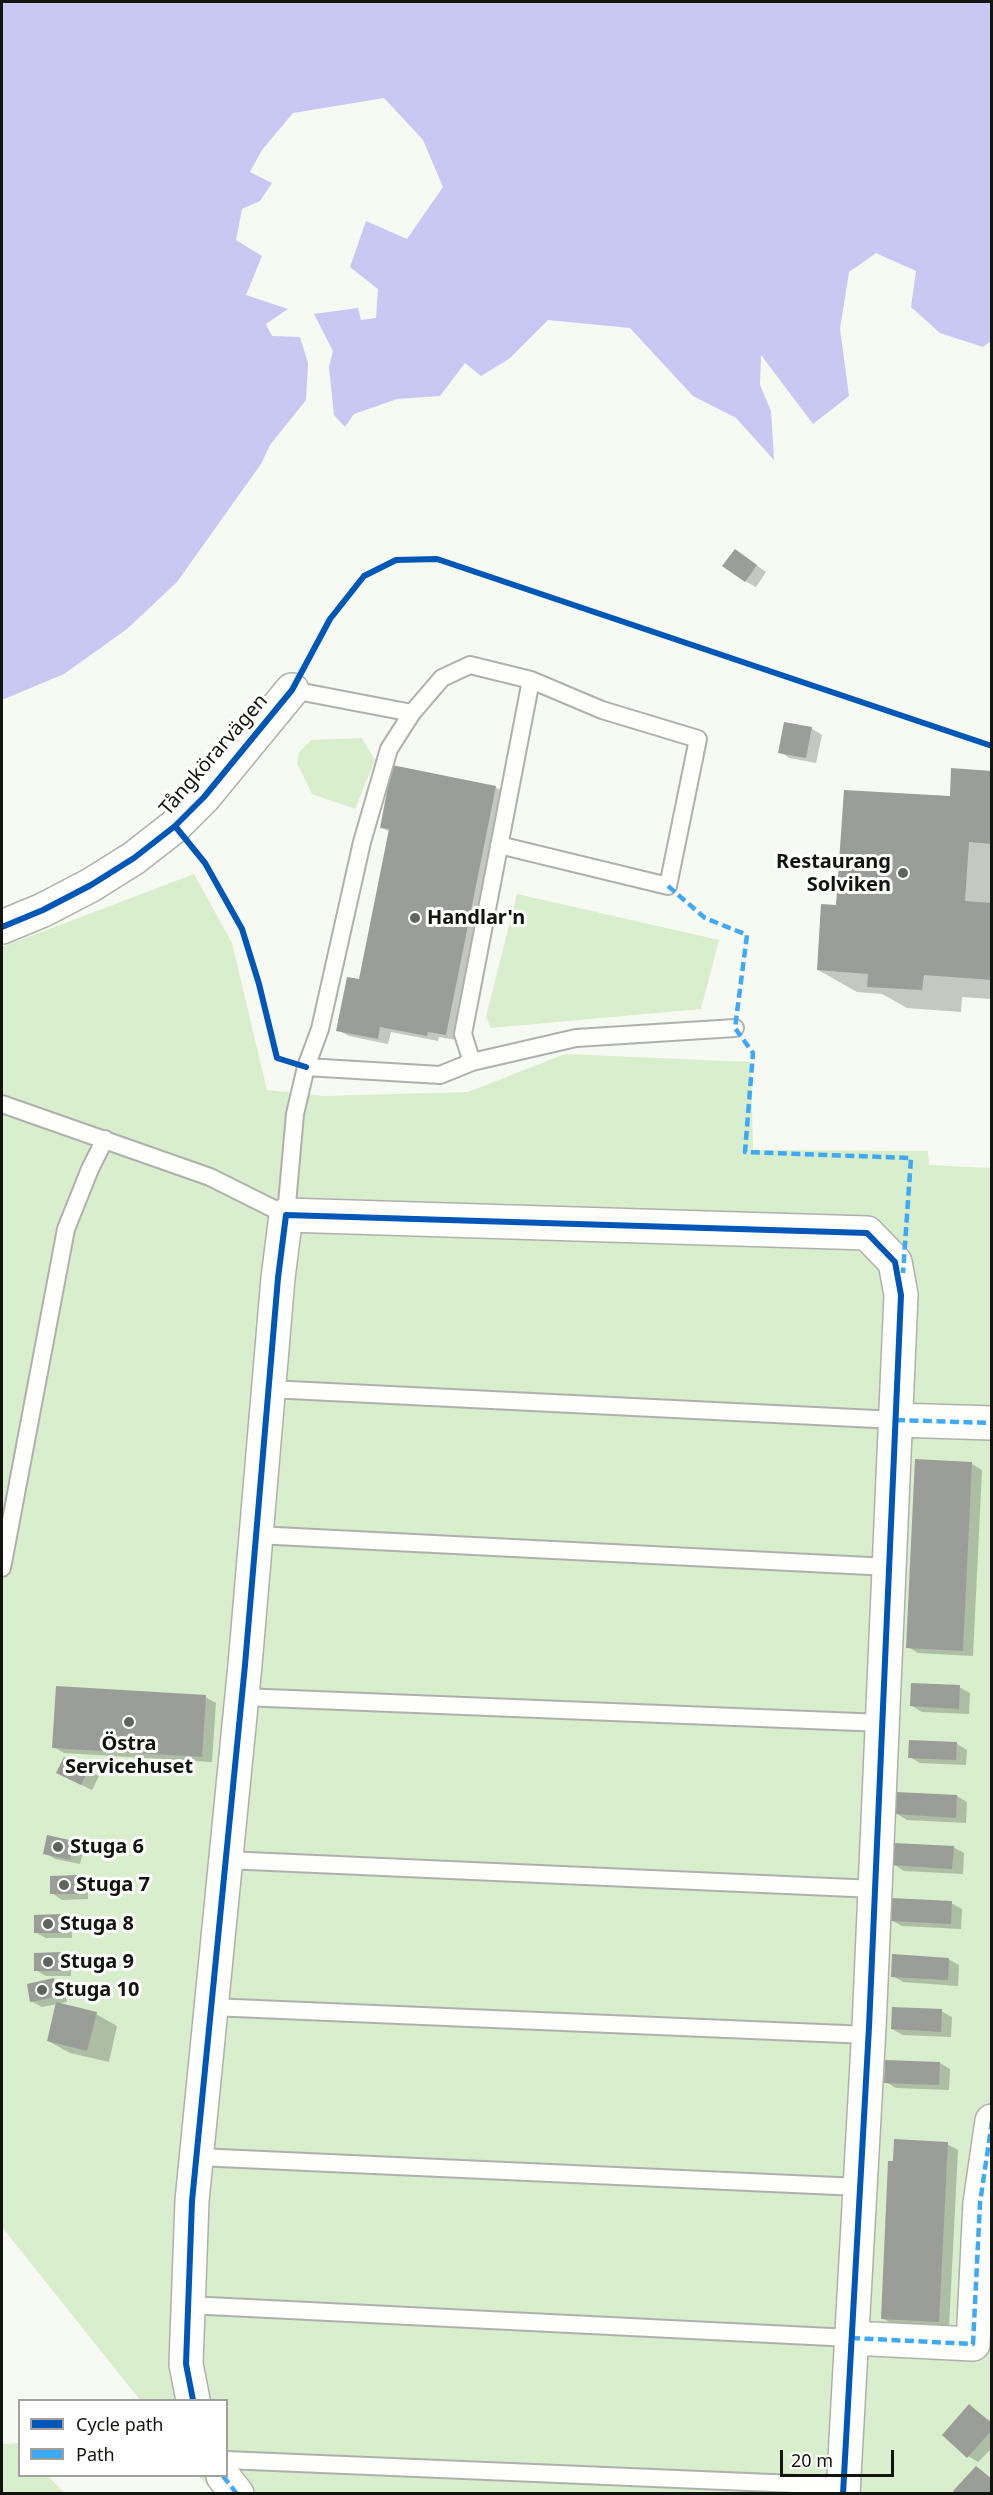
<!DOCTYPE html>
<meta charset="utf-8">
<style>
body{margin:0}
#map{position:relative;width:993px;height:2495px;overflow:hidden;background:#f6faf2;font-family:"Noto Sans",sans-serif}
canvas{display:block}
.frame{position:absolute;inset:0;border:3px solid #11140f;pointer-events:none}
.legend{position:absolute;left:18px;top:2399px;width:210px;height:78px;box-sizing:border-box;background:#fff;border:2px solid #a0a19f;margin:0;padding:8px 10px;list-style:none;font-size:18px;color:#11140f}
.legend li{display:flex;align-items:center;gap:12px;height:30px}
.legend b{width:30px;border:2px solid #a0a19f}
.scale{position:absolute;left:780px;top:2450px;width:114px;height:27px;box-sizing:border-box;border:3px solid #11140f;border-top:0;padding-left:8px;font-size:18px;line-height:21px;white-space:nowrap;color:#11140f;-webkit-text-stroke:4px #fff;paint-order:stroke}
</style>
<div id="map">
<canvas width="993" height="2495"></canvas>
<div class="frame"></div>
<ul class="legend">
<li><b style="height:8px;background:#0057b8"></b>Cycle path</li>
<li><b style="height:8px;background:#3fa9f5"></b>Path</li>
</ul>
<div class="scale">20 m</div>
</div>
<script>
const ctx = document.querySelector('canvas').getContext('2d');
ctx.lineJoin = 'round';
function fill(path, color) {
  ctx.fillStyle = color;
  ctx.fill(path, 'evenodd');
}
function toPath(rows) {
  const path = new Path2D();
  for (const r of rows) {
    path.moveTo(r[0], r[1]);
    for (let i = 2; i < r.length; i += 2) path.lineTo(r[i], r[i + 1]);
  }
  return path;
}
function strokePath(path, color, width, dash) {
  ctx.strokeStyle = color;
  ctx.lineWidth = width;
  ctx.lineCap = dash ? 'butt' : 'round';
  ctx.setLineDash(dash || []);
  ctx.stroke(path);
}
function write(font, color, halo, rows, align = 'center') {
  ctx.font = font + ' "Noto Sans",sans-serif';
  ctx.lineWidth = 6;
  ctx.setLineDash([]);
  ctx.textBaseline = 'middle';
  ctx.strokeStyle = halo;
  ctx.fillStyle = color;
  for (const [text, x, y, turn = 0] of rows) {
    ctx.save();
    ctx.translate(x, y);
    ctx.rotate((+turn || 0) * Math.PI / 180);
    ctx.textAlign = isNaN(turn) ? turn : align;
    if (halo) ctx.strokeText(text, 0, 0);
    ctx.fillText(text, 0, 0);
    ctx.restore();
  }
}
const green = toPath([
 [362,738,375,760,355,809,312,794,297,763,299,752,311,740],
 [194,874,232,943,267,1090,324,1096,468,1092,565,1054,751,1062,753,1150,928,1151,929,1165,991,1168,991,2493,214,2493,199,2476,226,2476,226,2400,140,2400,2,2227,2,947],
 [517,894,719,940,701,1009,491,1028,486,1017],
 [18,2443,20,2476,48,2476,64,2493,2,2493,2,2444]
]);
const water = toPath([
 [2,2,991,2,991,341,983,347,940,333,911,307,916,271,876,253,849,272,840,329,849,396,813,424,761,355,760,385,771,411,774,460,736,418,693,396,630,328,548,320,509,359,481,376,465,363,440,396,397,399,354,414,345,427,334,415,329,367,333,351,314,314,358,308,361,320,376,318,378,289,350,267,366,221,407,239,443,187,423,140,384,98,293,113,262,150,250,172,272,183,260,201,242,209,236,240,262,256,246,295,288,309,266,324,272,336,300,337,308,363,306,400,270,445,261,464,177,582,127,629,64,674,2,700]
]);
const shadow = toPath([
 [745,557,766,572,756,587,745,581],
 [811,728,822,735,816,763,790,758,779,752],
 [992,773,992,999,962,997,961,1012,907,1008,882,994,857,992,818,970,838,907,951,798],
 [495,787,506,793,456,1040,439,1037,438,1041,391,1032,388,1044,349,1036,338,1030,360,981,390,832,381,827],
 [917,1461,972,1464,982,1470,973,1656,918,1653,908,1647],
 [959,1687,970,1693,969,1714,922,1712,912,1706],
 [205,1697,216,1703,212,1762,64,1753,54,1747],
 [957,1744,967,1750,966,1765,920,1763,910,1757],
 [65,1759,99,1776,92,1790,69,1779],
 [957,1796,967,1802,966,1823,907,1820,897,1814],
 [73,1842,84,1848,80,1864,55,1859,45,1853],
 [953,1847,964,1853,963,1874,904,1871,893,1864],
 [77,1877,88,1883,88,1899,62,1900,52,1893],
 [951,1903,962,1909,961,1929,902,1926,891,1920],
 [61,1916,71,1922,72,1938,46,1938,35,1932],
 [61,1953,71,1959,71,1976,46,1976,36,1970],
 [948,1959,959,1965,958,1986,903,1982,893,1976],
 [53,1980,64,1986,67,2002,57,2004,96,2014,117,2026,109,2062,70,2053,48,2041,57,2004,42,2007,31,2001],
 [941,2011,952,2017,951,2037,903,2035,892,2029],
 [940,2063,950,2069,949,2090,896,2088,886,2082],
 [947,2144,958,2150,949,2327,893,2324,882,2318],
 [969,2406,992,2422,992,2448,978,2462,968,2456]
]);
const building = toPath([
 [735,549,757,565,745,582,722,566],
 [784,722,812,727,806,758,778,753],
 [392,765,496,786,446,1035,428,1032,427,1036,380,1027,378,1039,336,1031,347,977,359,979,389,829,380,828],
 [951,768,992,771,992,844,969,842,965,901,992,903,992,980,924,975,922,990,867,987,868,974,817,970,821,904,836,905,844,790,950,796],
 [915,1459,972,1462,963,1651,906,1648],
 [911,1683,960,1685,959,1709,910,1706],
 [56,1686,206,1695,202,1757,52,1748],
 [909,1740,957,1742,956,1760,908,1758],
 [64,1757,89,1768,81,1785,56,1773],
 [896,1792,957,1795,956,1818,895,1814],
 [47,1835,74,1841,70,1860,43,1854],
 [893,1843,954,1846,952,1869,892,1865],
 [78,1875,78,1894,50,1894,50,1876],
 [891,1898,952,1901,951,1924,890,1921],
 [61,1914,61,1933,34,1933,34,1915],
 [61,1952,61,1971,34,1971,34,1953],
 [892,1954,949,1958,948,1980,891,1977],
 [54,1978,57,1997,30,2002,27,1984],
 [56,2002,97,2012,87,2051,47,2041],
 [892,2007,942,2009,941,2032,891,2029],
 [885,2060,940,2062,939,2085,884,2083],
 [894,2139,948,2142,939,2322,881,2319,888,2161,893,2161],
 [969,2404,992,2424,992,2430,967,2458,942,2435],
 [976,2466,992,2479,992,2494,956,2494,953,2491]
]);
const lane = toPath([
 [292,690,412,713],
 [472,1062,463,1034,531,680],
 [306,1067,440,1075,472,1062,576,1038,735,1028],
 [2,1104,210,1177,286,1215,295,1114,306,1067,320,1029,362,842,389,749,412,713,442,678,470,665,531,680,602,710,698,739,668,886,499,845],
 [269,1389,896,1420],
 [256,1535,889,1567],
 [2,1568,66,1229,90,1169,105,1139],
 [242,1697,883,1723],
 [226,1860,875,1889],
 [211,2007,868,2035],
 [197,2157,859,2187],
 [188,2305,851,2338],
 [226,2460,843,2486]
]);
const street = toPath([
 [2,927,43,910,91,885,134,858,175,826,204,797,292,690],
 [896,1420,992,1423],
 [851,2338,973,2344,980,2203,992,2121],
 [193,2400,186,2364,192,2201,245,1665,278,1278,286,1215,867,1233,895,1262,901,1295,869,2027,843,2494],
 [223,2476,237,2494]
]);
const quiet = toPath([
 [668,886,705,918,747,935,735,1028,753,1053,745,1152,911,1158,903,1273],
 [896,1420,992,1423],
 [851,2338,973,2344,980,2203,992,2121],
 [223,2476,237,2494]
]);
const cycleway = toPath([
 [175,826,205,863,242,929,259,984,277,1058,306,1067],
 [2,927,43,910,91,885,134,858,175,826,204,797,292,690,330,619,364,576,396,560,437,559,992,746],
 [193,2400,186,2364,192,2201,245,1665,278,1278,286,1215,867,1233,895,1262,901,1295,869,2027,843,2494]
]);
const markers = [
 [903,873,6,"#61645e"],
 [415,918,6,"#61645e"],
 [129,1722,6,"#61645e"],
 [58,1847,6,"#61645e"],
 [64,1885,6,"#61645e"],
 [48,1924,6,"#61645e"],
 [48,1962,6,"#61645e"],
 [42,1990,6,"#61645e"]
];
const streetNames = [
 ["Tångkörarvägen",214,755,-49]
];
const poiNames = [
 ["Restaurang",891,862,"right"],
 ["Solviken",891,885,"right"],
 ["Handlar'n",427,918],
 ["Östra",129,1744,"center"],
 ["Servicehuset",129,1767,"center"],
 ["Stuga 6",70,1847],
 ["Stuga 7",76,1885],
 ["Stuga 8",60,1924],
 ["Stuga 9",60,1962],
 ["Stuga 10",54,1990]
];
fill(green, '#d9eecd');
fill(water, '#c8c8f3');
fill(shadow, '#0003');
fill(building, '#9b9e98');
strokePath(lane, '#aeb1ab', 20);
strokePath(street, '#aeb1ab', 36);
strokePath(lane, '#fefefd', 16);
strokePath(street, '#fefefd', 33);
strokePath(quiet, '#3fa9f5', 4.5, [9, 4.5]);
strokePath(cycleway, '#0057b8', 6);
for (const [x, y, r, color] of markers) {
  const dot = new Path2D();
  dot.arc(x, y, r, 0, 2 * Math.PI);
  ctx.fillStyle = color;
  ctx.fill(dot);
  strokePath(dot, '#fff', 2);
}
write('20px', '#11140f', '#fff', streetNames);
write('bold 20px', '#11140f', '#fff', poiNames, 'left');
</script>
